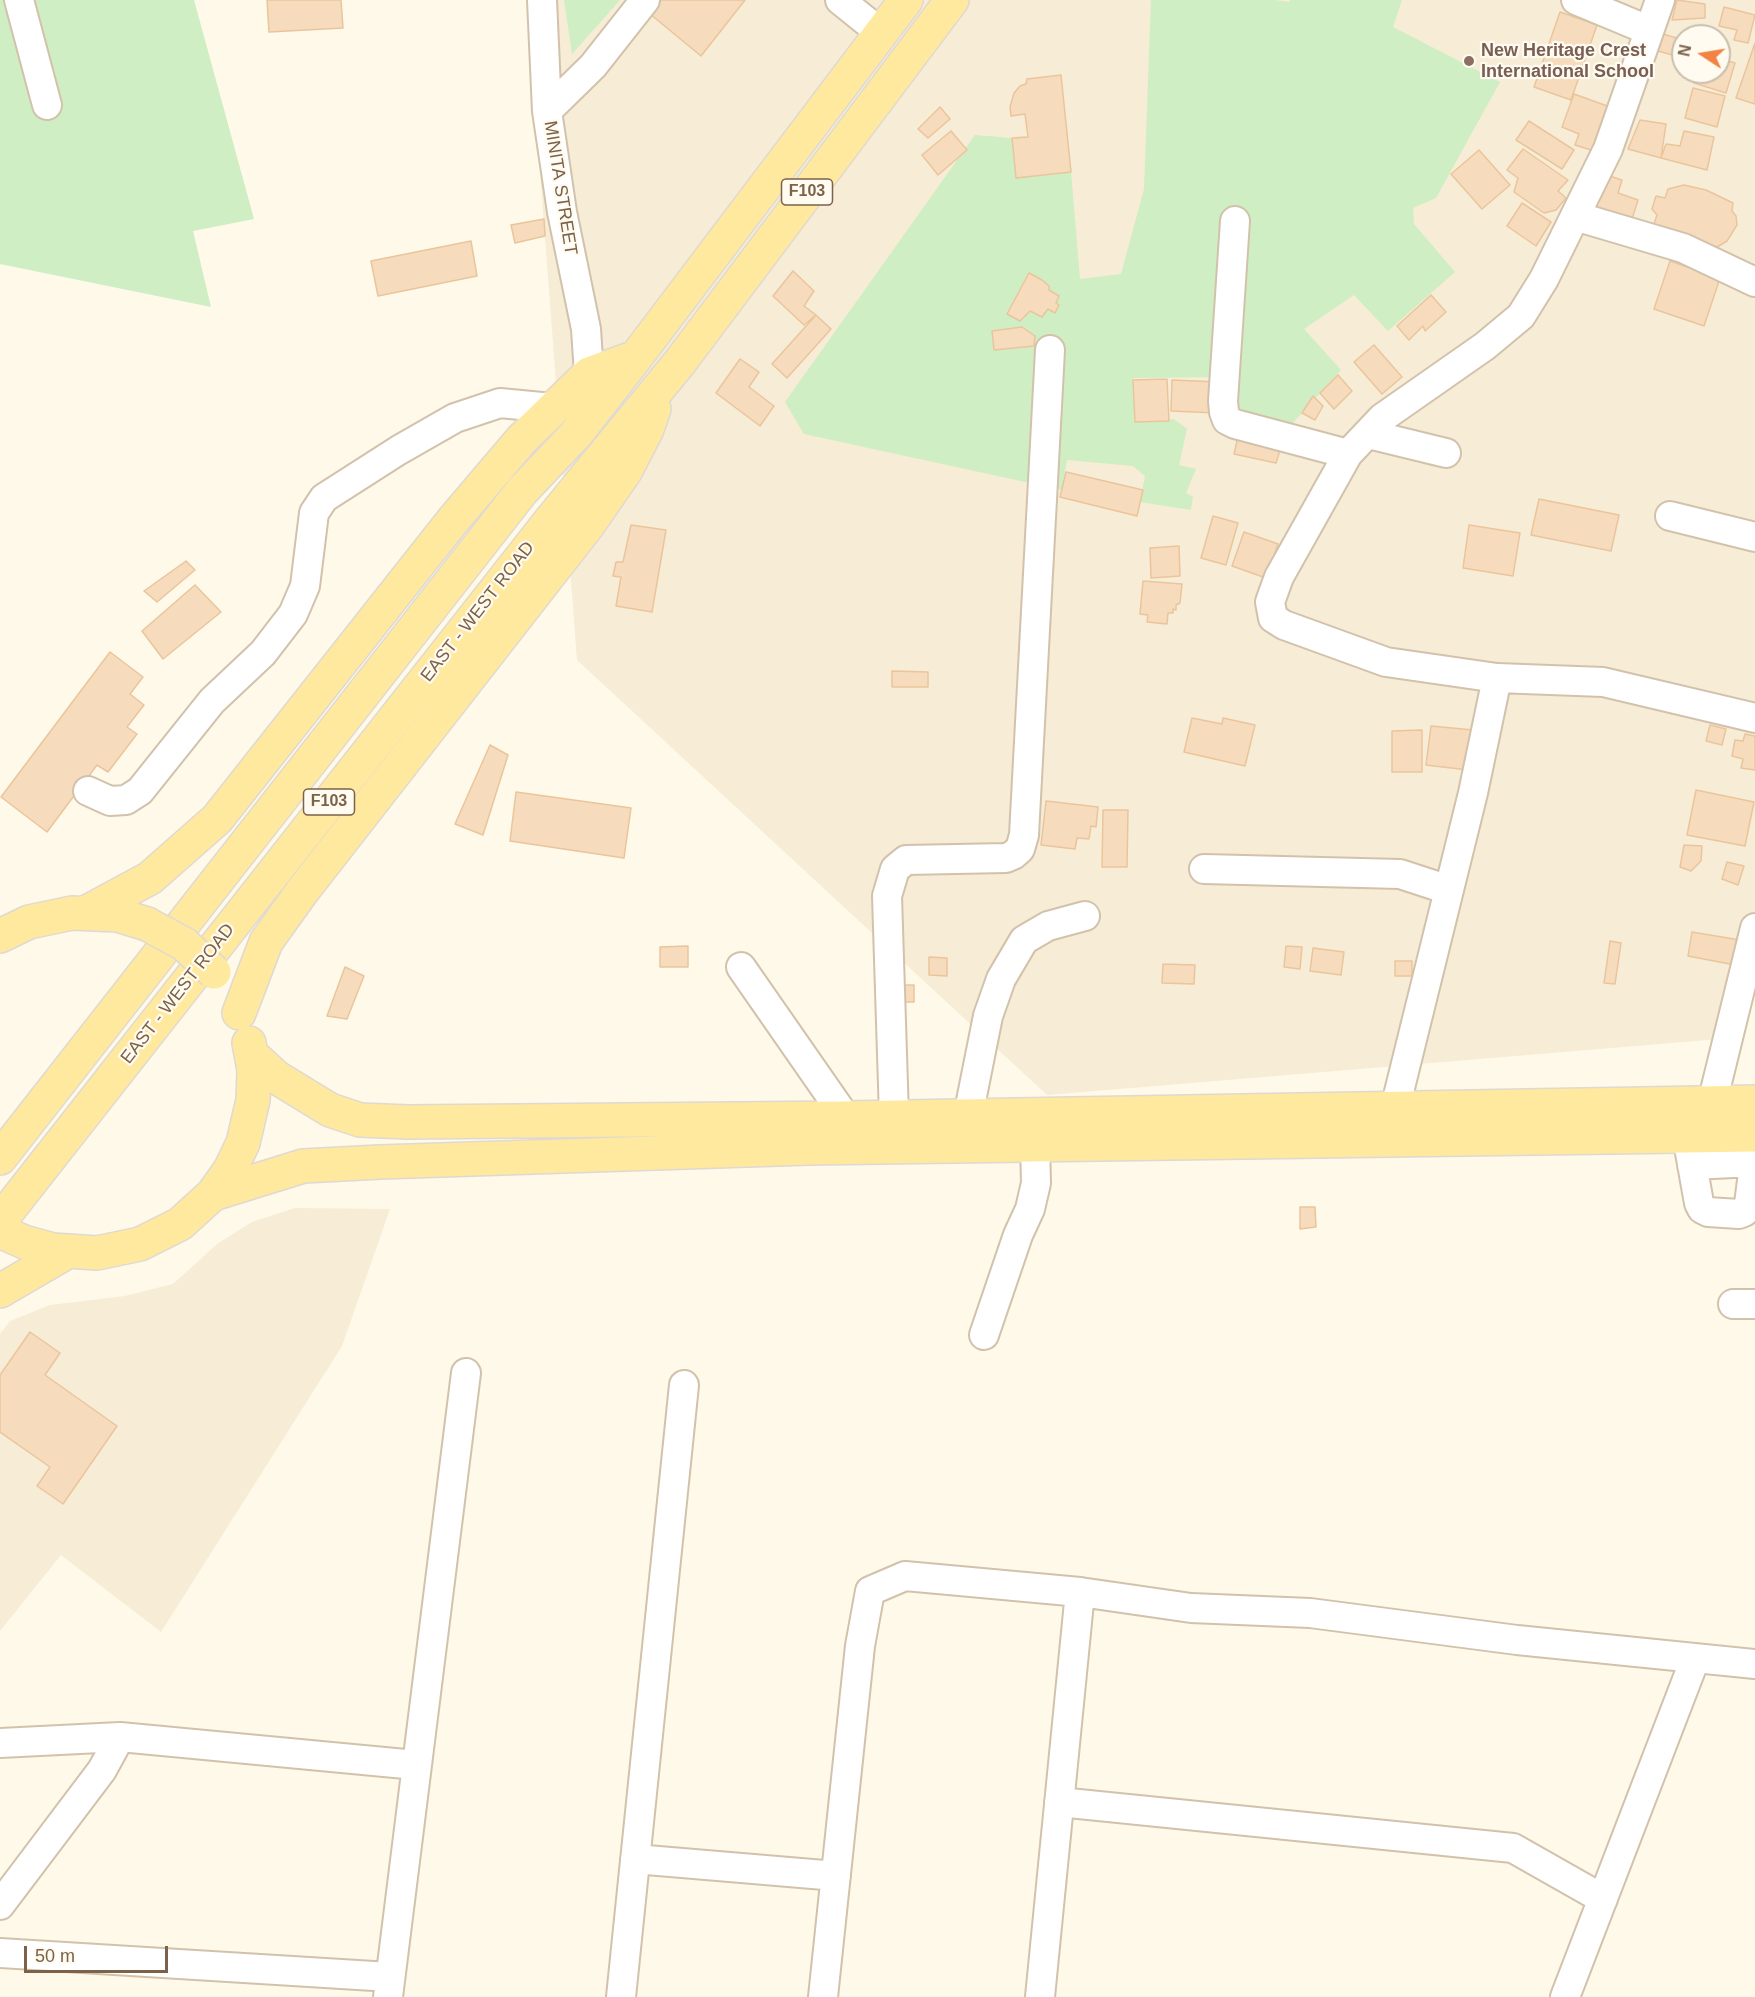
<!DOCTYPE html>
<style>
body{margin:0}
#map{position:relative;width:1755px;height:1997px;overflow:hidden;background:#fef9e8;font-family:Arial,sans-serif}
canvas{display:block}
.north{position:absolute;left:1671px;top:24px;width:60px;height:60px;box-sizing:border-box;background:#fffbf0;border:2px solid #cabead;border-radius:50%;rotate:282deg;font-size:16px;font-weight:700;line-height:24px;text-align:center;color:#7b6249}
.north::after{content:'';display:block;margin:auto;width:21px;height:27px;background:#f28344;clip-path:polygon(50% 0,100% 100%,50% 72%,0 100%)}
.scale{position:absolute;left:24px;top:1946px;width:144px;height:27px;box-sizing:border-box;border:3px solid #7b6249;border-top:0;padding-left:8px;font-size:18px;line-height:21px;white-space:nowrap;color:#7b6249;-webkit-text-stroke:4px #fffbf0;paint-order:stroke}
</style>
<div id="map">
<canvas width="1755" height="1997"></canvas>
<div class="north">N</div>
<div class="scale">50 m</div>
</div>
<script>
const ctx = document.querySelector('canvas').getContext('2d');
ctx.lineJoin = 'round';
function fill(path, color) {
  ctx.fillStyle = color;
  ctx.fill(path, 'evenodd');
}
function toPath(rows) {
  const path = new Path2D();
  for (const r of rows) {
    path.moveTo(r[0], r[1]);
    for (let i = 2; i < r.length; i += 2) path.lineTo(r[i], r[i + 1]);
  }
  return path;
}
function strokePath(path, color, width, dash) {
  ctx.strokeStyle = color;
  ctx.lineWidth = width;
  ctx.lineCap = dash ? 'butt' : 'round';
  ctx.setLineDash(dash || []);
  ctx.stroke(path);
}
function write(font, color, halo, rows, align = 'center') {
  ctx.font = font + ' Arial,sans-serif';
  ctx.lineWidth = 4.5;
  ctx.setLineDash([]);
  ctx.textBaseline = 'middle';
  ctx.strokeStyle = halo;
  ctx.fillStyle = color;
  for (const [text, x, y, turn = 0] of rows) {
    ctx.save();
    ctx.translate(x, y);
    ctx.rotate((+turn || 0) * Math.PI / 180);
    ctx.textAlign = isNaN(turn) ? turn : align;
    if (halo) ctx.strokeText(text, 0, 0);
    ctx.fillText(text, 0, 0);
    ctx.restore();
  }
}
const residential = toPath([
 [527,0,1755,0,1755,969,1732,1038,1047,1095,577,660],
 [1683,36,1719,36,1719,72,1683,72],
 [295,1208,390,1209,342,1346,161,1632,61,1555,0,1631,0,1334,10,1321,50,1305,125,1296,173,1284,217,1244,252,1222]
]);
const green = toPath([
 [0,0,194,0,254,219,193,231,211,307,0,264],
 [564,0,620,0,572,54],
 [1151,0,1275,0,1289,2,1290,0,1402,0,1393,27,1500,82,1436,198,1413,208,1414,224,1455,272,1388,331,1354,295,1304,329,1341,370,1291,425,1222,409,1220,377,1133,378,1135,422,1174,419,1187,429,1179,465,1196,469,1186,493,1193,497,1191,510,1140,502,1145,476,1133,466,1067,460,1062,490,804,434,785,402,975,135,1012,138,1016,178,1071,172,1080,279,1121,274,1144,189]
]);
const building = toPath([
 [267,0,341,0,343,28,269,32,267,0],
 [651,0,745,0,701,56,644,9,651,0],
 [1677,0,1705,4,1705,18,1672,20,1677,0],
 [1724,7,1755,15,1748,43,1734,40,1737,30,1719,26,1724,7],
 [1560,12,1597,25,1571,100,1534,87,1560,12],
 [1663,34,1683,40,1683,58,1658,51,1663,34],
 [1755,43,1755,104,1736,98,1755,43],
 [1719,58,1735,63,1726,93,1694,83,1698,72,1719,72,1719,58],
 [1061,75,1071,172,1016,178,1012,138,1028,137,1025,114,1011,116,1010,107,1014,93,1020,86,1026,84,1027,79,1061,75],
 [1693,88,1725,96,1717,127,1685,118,1693,88],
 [1574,94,1610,107,1594,151,1575,145,1579,134,1562,127,1574,94],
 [940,107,950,119,928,138,918,129,940,107],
 [1640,120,1666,124,1661,158,1628,149,1640,120],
 [1529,121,1574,150,1562,169,1516,140,1529,121],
 [951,131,967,150,938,175,922,155,951,131],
 [1684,131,1714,137,1707,170,1661,158,1666,144,1680,146,1684,131],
 [1523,149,1568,180,1558,191,1566,198,1556,210,1544,213,1514,192,1518,178,1507,170,1523,149],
 [1479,150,1510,185,1482,209,1451,174,1479,150],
 [1603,174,1622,180,1618,193,1638,200,1631,222,1591,209,1603,174],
 [1684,185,1706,190,1733,203,1732,211,1736,216,1737,225,1727,241,1717,247,1697,244,1654,224,1657,215,1652,209,1656,196,1665,198,1668,189,1684,185],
 [1522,203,1551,222,1536,246,1507,226,1522,203],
 [544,219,545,236,515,243,511,225,544,219],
 [471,241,477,276,378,296,371,261,471,241],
 [1670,261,1720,278,1704,326,1654,309,1670,261],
 [793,271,814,291,804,306,816,315,804,325,773,296,793,271],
 [1029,273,1042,280,1049,286,1049,290,1059,296,1056,303,1059,305,1055,313,1048,309,1042,317,1030,311,1020,321,1007,314,1029,273],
 [1431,295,1446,312,1425,331,1423,326,1409,340,1397,326,1431,295],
 [816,315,831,329,787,378,772,364,816,315],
 [1022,327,1035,336,1034,346,994,350,992,331,1022,327],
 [1374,345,1402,377,1382,394,1354,362,1374,345],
 [740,359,759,372,749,387,774,406,760,426,716,393,740,359],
 [1338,375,1352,391,1334,409,1320,393,1338,375],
 [1167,379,1169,421,1135,422,1133,380,1167,379],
 [1172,380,1218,382,1217,413,1171,411,1172,380],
 [1313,396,1323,406,1315,420,1302,413,1313,396],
 [1238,437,1281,447,1276,463,1234,454,1238,437],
 [1066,472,1143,490,1137,516,1060,497,1066,472],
 [1539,499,1619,515,1611,551,1531,535,1539,499],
 [1213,516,1238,523,1226,565,1201,558,1213,516],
 [631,525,666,530,652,612,616,606,621,577,613,576,616,562,623,562,631,525],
 [1469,525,1520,533,1513,576,1463,568,1469,525],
 [1244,532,1278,544,1266,578,1232,566,1244,532],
 [1179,546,1180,576,1151,578,1150,548,1179,546],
 [186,561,195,570,157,602,144,591,186,561],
 [1143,581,1182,584,1180,603,1176,605,1176,610,1173,609,1173,613,1168,613,1167,624,1147,622,1148,615,1140,614,1143,581],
 [195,585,221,612,163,659,142,631,195,585],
 [110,652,143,677,130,694,144,705,127,727,137,734,108,772,97,765,47,832,1,797,110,652],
 [892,671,928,672,928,687,892,687,892,671],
 [1192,718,1222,724,1223,718,1255,725,1245,766,1184,752,1192,718],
 [1710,725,1726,729,1722,745,1706,741,1710,725],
 [1431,726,1473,730,1468,770,1426,765,1431,726],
 [1422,730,1422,772,1392,772,1392,731,1422,730],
 [1745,734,1755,736,1755,770,1741,768,1743,759,1732,756,1735,740,1743,741,1745,734],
 [490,745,508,755,483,835,455,824,490,745],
 [1696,790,1754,802,1745,846,1687,835,1696,790],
 [516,792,631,808,624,858,510,841,516,792],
 [1046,801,1098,807,1096,827,1091,826,1089,839,1077,838,1075,849,1041,845,1046,801],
 [1103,810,1128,810,1127,867,1102,867,1103,810],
 [1684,845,1702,846,1701,861,1691,871,1680,867,1684,845],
 [1727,862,1744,866,1738,885,1722,879,1727,862],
 [1692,932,1740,940,1735,965,1688,956,1692,932],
 [1610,941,1621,943,1615,984,1604,983,1610,941],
 [688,946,688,967,660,967,660,947,688,946],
 [1286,946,1302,947,1300,969,1284,967,1286,946],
 [1313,948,1344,952,1341,975,1310,971,1313,948],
 [929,957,947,958,947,976,929,975,929,957],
 [1395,961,1412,961,1412,976,1395,976,1395,961],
 [1163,964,1195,965,1194,984,1162,983,1163,964],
 [345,967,364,976,347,1019,327,1016,345,967],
 [901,985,914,985,914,1002,900,1002,901,985],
 [1300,1207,1315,1207,1316,1227,1300,1229,1300,1207],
 [30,1332,60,1353,45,1375,117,1426,63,1504,37,1486,50,1467,0,1432,0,1375,30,1332]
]);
const minor = toPath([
 [19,0,47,105],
 [542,0,547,111,562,212,586,329,589,374],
 [840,0,881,33],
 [1576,0,1648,30],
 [1660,0,1608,149,1544,279,1521,316,1485,346,1382,418,1348,454,1279,577,1270,602,1273,618,1284,625,1386,662,1497,678,1603,682,1755,718],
 [547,111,593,66,645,0],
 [1575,216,1683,248,1755,282],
 [1235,221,1223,401,1224,412,1227,420,1235,424,1348,454],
 [1368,434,1446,453],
 [1670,516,1755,537],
 [88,791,110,801,126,800,140,791,212,701,263,653,293,614,305,586,314,513,324,498,399,450,455,418,500,403,552,408],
 [1204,869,1400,874,1449,890],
 [741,967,846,1118],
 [1712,1103,1755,928],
 [1395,1108,1473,793,1497,678],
 [968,1116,988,1016,1001,979,1024,940,1048,926,1085,916],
 [894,1117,887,896,895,869,906,860,1006,858,1013,855,1020,849,1024,835,1050,350],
 [1687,1136,1699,1203,1702,1209,1708,1212,1739,1214,1744,1212,1749,1204,1755,1157],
 [1692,1165,1754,1162],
 [1733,1304,1755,1304],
 [984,1335,1018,1235,1030,1209,1036,1183,1035,1145],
 [0,1743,120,1737],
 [1059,1802,1513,1848,1603,1899],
 [635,1859,836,1876],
 [0,1905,102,1770,120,1737,416,1765],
 [0,1953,390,1977],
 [388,1997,466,1373],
 [621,1997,684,1385],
 [823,1997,860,1646,870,1591,905,1576,1080,1592,1191,1608,1310,1613,1517,1640,1755,1664],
 [1040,1997,1080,1592],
 [1565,1997,1695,1659]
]);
const major = toPath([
 [87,912,150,878,217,819,454,519,522,439,589,374,636,357],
 [0,936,29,922,72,913,118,915,147,924],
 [239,1013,266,942,301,893,588,525,626,470,647,429,654,409],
 [252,1055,276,1077,330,1110,360,1120,408,1122,846,1118,1755,1102],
 [0,1158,522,491,576,434,636,357,906,0],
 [213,1194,303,1166,380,1162,809,1148,1755,1135],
 [0,1221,550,521,680,362,952,0],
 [0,1231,24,1242,53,1250,97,1253,140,1244,180,1224,213,1194,230,1170,243,1143,253,1100,254,1070,249,1043],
 [0,1291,67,1252]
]);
const majorBridge = toPath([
 [147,924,184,944,214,972]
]);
const markers = [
 [1469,61,6,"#8d6e63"]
];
const shields = [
 [807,192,51],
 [329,802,51]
];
const shieldNames = [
 ["F103",807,192],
 ["F103",329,802]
];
const educationNames = [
 ["New Heritage Crest",1481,51],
 ["International School",1481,72]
];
const streetNames = [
 ["MINITA STREET",560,188,81],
 ["EAST - WEST ROAD",478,612,-52],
 ["EAST - WEST ROAD",178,994,-52]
];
fill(residential, '#f7ecd6');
fill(green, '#cfeec4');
fill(building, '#f6dcbd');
strokePath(building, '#eac59c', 1.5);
strokePath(minor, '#d2c2ac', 32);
strokePath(major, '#dfd9d3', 36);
strokePath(minor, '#fff', 28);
strokePath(major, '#ffe99e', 33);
strokePath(majorBridge, '#dfd9d3', 36, []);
strokePath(majorBridge, '#ffe99e', 33);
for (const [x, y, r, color] of markers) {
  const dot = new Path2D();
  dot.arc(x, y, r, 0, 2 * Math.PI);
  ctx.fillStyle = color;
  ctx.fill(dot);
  strokePath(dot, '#fffbf0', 2);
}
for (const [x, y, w] of shields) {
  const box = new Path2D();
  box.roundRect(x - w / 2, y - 13, w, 26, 4.5);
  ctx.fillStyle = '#fffbf0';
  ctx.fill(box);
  strokePath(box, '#7b6249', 1.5);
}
write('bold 16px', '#7b6249', null, shieldNames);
write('bold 18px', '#785e54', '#fffbf0', educationNames, 'left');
write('18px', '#7b6249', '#fffbf0', streetNames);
</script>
